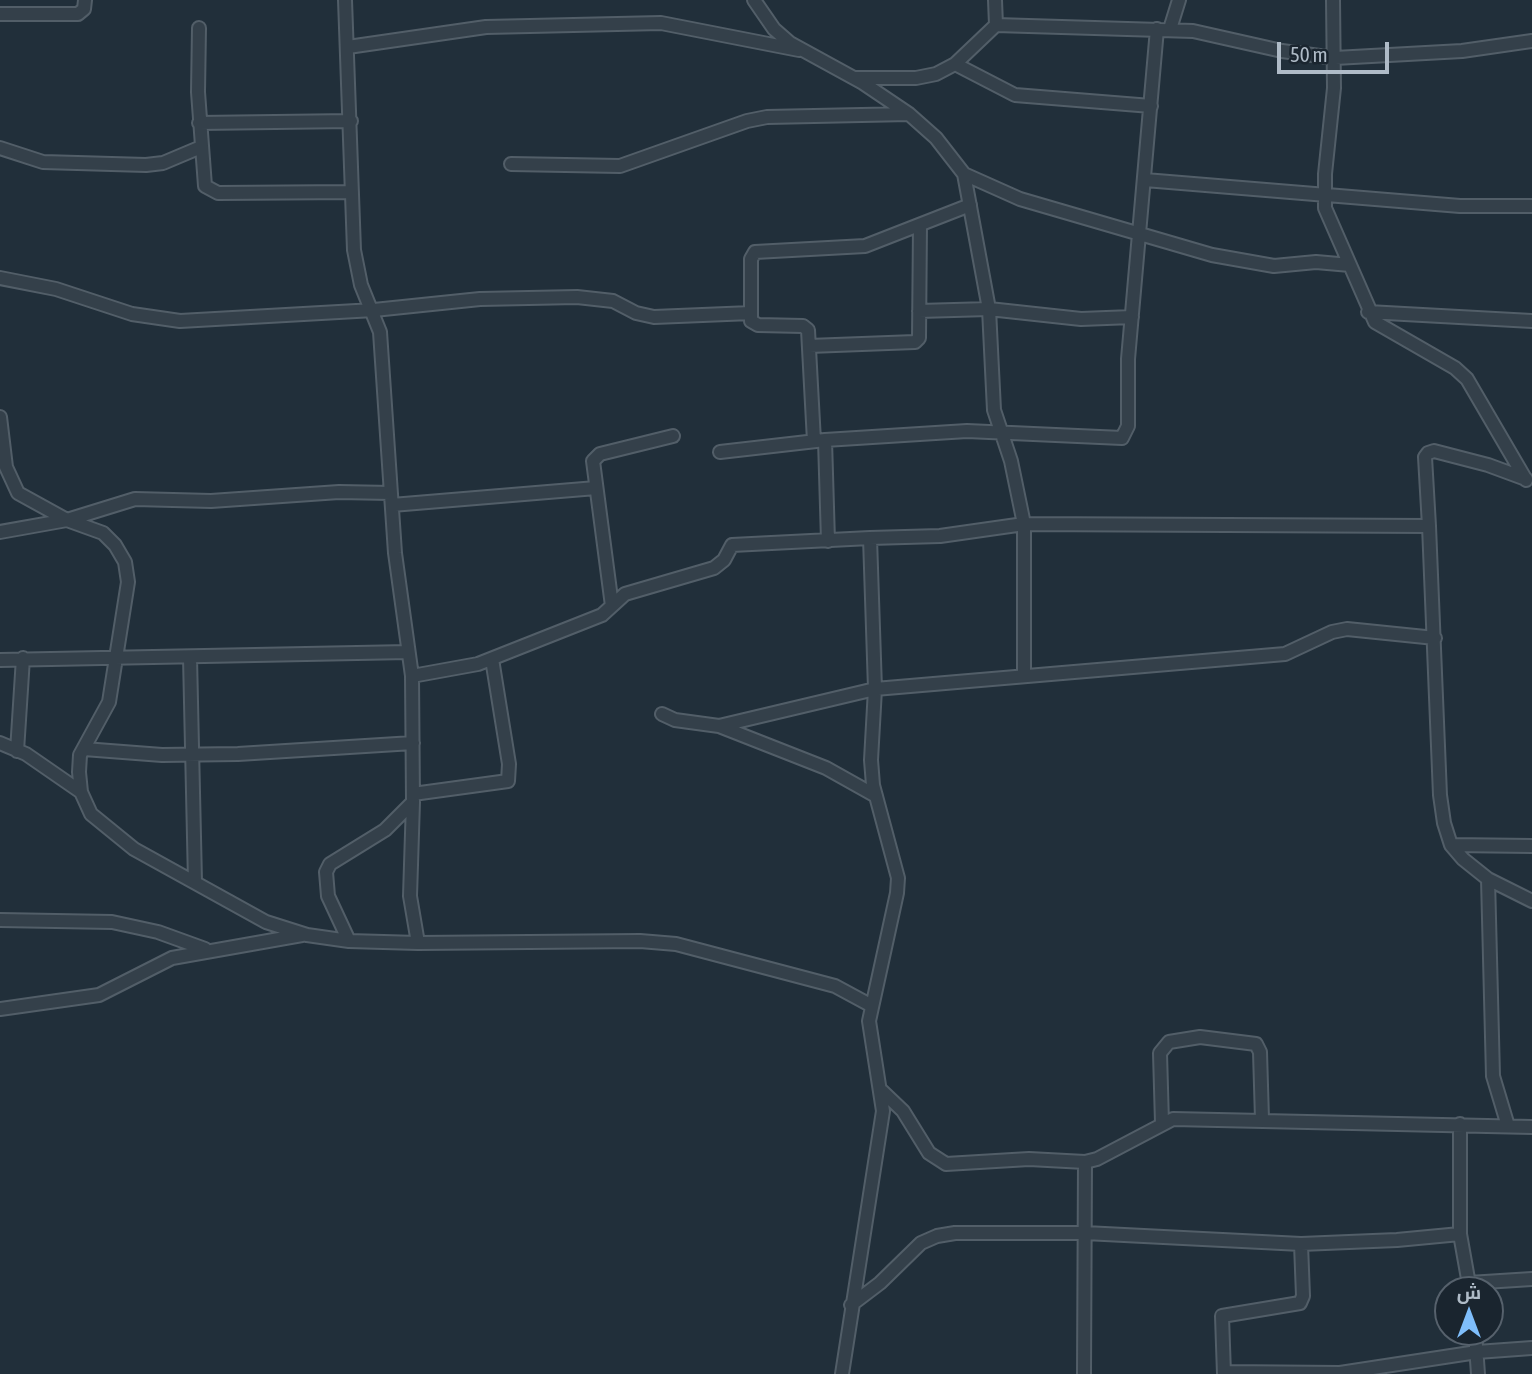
<!DOCTYPE html>
<meta charset="utf-8">
<style>
body{margin:0}
#map{position:relative;width:1532px;height:1374px;overflow:hidden;background:#212f3a;font-family:"Asap Condensed",Cairo,sans-serif}
canvas{display:block}
.north{position:absolute;left:1434px;top:1276px;width:70px;height:70px;box-sizing:border-box;background:#1a252f;border:2px solid #56616c;border-radius:50%;rotate:0deg;font-size:19px;font-weight:700;line-height:28px;text-align:center;color:#afbbc7}
.north::after{content:'';display:block;margin:auto;width:24px;height:32px;background:#7fbefb;clip-path:polygon(50% 0,100% 100%,50% 72%,0 100%)}
.scale{position:absolute;left:1277px;top:42px;width:112px;height:32px;box-sizing:border-box;border:4px solid #afbbc7;border-top:0;padding-left:9px;font-size:21px;line-height:24px;white-space:nowrap;color:#afbbc7;-webkit-text-stroke:5px #1a252f;paint-order:stroke}
</style>
<div id="map">
<canvas width="1532" height="1374"></canvas>
<div class="north">ش</div>
<div class="scale">50 m</div>
</div>
<script>
const ctx = document.querySelector('canvas').getContext('2d');
ctx.lineJoin = 'round';
function toPath(rows) {
  const path = new Path2D();
  for (const r of rows) {
    path.moveTo(r[0], r[1]);
    for (let i = 2; i < r.length; i += 2) path.lineTo(r[i], r[i + 1]);
  }
  return path;
}
function strokePath(path, color, width, dash) {
  ctx.strokeStyle = color;
  ctx.lineWidth = width;
  ctx.lineCap = dash ? 'butt' : 'round';
  ctx.setLineDash(dash || []);
  ctx.stroke(path);
}
const street = toPath([
 [345,0,354,250,361,285,380,332,395,553,412,676,413,802,410,896,418,943],
 [754,0,774,29,790,43,863,83,909,114,936,138,964,174,989,309,994,410,1011,461,1024,524,1429,526,1440,795,1444,823,1451,845,1463,859,1488,879,1532,901],
 [1333,0,1334,88,1325,174,1325,208,1375,322,1455,368,1467,379,1526,480],
 [0,14,78,14,84,9,85,0],
 [996,25,1193,31,1282,51,1335,58,1462,51,1532,41],
 [199,28,198,92,205,186,218,193,352,192],
 [1170,29,1179,0],
 [348,47,486,27,661,23,799,50],
 [955,64,1015,95,1151,106],
 [855,78,916,78,936,74,955,64,996,25,995,0],
 [199,123,351,121],
 [0,148,43,162,146,165,163,163,201,147],
 [511,164,620,166,747,121,767,117,909,114],
 [964,174,1020,199,1212,255,1274,266,1316,262,1350,265],
 [1145,180,1460,206,1532,206],
 [0,278,56,289,132,314,180,321,374,310,480,299,577,297,613,301,636,313,654,317,751,313],
 [919,311,989,309,1081,319,1132,317],
 [1368,312,1532,321],
 [809,346,915,342,919,338,920,225],
 [0,417,6,467,18,493,67,520,103,533,115,545,125,562,128,582,109,702,80,755,79,772,81,792,91,814,134,849,266,922,307,935,349,941,418,943,640,941,676,944,835,986,872,1006],
 [825,440,828,541],
 [814,441,808,330,803,326,758,325,751,321,751,259,755,252,865,246,970,205],
 [720,452,825,440,967,431,1122,438,1128,426,1128,359,1157,29],
 [392,505,596,488],
 [1429,526,1425,457,1428,453,1434,451,1488,465,1526,479],
 [0,532,67,520,135,499,211,501,339,492,391,493],
 [612,606,593,461,600,454,673,436],
 [190,657,195,882],
 [0,660,408,652],
 [412,676,478,664,602,615,625,594,714,568,724,560,732,545,870,538],
 [662,714,675,720,719,726,875,689,1285,654,1332,632,1347,629,1435,638],
 [719,726,826,768,876,796],
 [0,743,26,754,81,792],
 [84,749,162,755,238,754,413,743],
 [17,751,23,658],
 [413,794,508,781,509,764,492,659],
 [1451,845,1532,846],
 [1488,879,1493,1076,1508,1126],
 [0,920,112,922,158,932,205,949],
 [349,941,328,896,326,872,330,864,385,830,413,802],
 [0,1009,99,995,172,958,302,935],
 [882,1091,903,1111,929,1153,946,1164,1029,1159,1085,1162,1097,1159,1173,1119,1532,1127],
 [1162,1123,1160,1053,1169,1042,1200,1037,1256,1044,1260,1052,1262,1119],
 [1460,1124,1460,1234,1470,1290],
 [1469,1283,1532,1279],
 [851,1305,880,1283,921,1243,937,1236,955,1233,1085,1233,1301,1244,1397,1240,1460,1234],
 [1475,1332,1478,1374],
 [1224,1372,1340,1373,1477,1352,1532,1348],
 [842,1374,883,1111,869,1021,897,893,898,878,873,785,871,760,875,689,870,538,940,536,1024,524,1024,674],
 [1084,1374,1085,1162],
 [1224,1374,1222,1316,1300,1303,1303,1296,1301,1244]
]);
strokePath(street, '#525e68', 16);
strokePath(street, '#34404a', 12);
</script>
